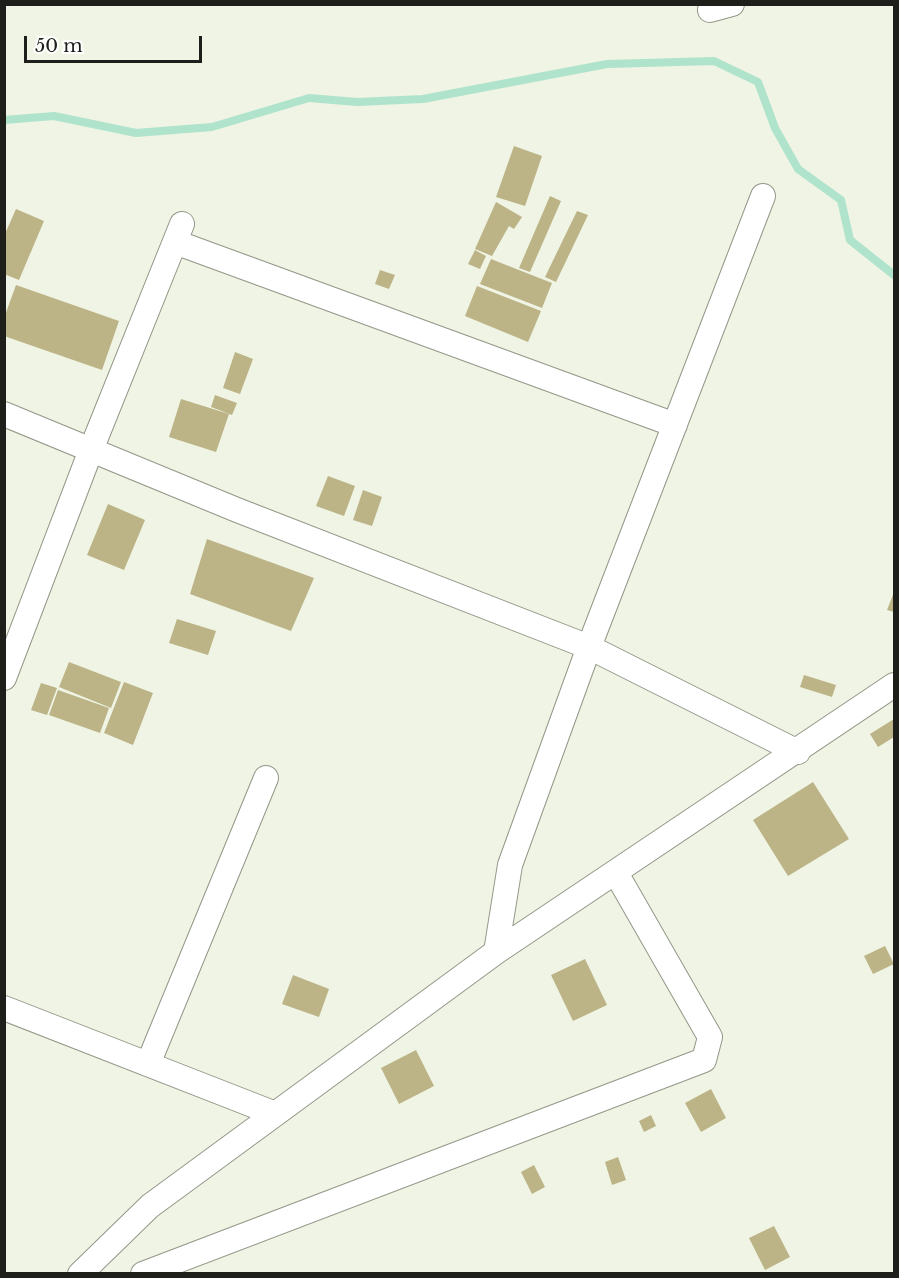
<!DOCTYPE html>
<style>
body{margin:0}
#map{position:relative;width:899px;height:1278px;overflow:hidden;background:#eff4e4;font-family:"Libre Baskerville",serif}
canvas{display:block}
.frame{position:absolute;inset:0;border:6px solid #1e1f1a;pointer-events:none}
.scale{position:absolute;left:24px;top:36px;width:178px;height:27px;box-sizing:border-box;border:3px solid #1e1f1a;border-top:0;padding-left:8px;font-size:18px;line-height:21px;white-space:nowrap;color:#1e1f1a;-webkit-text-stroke:4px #fff;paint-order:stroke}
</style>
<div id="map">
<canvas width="899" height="1278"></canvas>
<div class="frame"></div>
<div class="scale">50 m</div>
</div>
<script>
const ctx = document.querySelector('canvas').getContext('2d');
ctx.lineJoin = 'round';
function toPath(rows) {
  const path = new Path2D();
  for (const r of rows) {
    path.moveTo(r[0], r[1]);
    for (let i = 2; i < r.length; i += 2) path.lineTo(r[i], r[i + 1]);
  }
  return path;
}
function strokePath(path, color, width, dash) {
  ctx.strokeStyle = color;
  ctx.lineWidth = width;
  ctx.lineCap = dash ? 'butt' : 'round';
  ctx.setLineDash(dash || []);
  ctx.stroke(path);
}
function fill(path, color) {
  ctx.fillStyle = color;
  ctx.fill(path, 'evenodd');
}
const stream = toPath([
 [4,120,54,116,136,133,212,127,309,98,357,102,423,99,607,64,714,61,758,82,775,128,798,169,841,200,850,240,894,275]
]);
const building = toPath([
 [514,146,542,156,525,206,496,197],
 [550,196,561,201,530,272,519,268],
 [496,202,522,217,514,229,509,226,492,256,475,249],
 [16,209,44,221,19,280,4,274,4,236],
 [577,211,588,215,556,282,545,277],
 [475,250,486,256,480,269,468,264],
 [491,259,552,283,542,308,480,284],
 [380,270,395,275,389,289,375,284],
 [16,285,119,321,102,370,4,336,4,318],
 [477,286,541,311,528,342,465,316],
 [235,352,253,359,240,394,223,388],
 [215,395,237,403,232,415,211,407],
 [181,399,229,414,216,452,169,437],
 [328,476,355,486,344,516,316,506],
 [363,490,382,497,372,526,353,520],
 [108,504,145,520,124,570,87,555],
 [207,539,314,578,291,631,190,594],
 [894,592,894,612,887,610],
 [177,619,216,631,208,655,169,643],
 [69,662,121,682,111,708,59,687],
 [804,675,836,685,832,697,800,687],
 [124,682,153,693,133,745,104,733],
 [41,683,57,688,47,715,31,710],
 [58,690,109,708,100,733,49,715],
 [894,719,894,737,878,747,870,734],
 [813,782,849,839,788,876,753,820],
 [885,946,894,964,873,974,864,956],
 [585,959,607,1005,573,1021,551,975],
 [293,975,329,989,319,1017,282,1004],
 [416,1050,434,1086,399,1104,381,1068],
 [711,1089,726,1118,701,1132,685,1103],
 [651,1115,656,1126,644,1132,639,1121],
 [618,1157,626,1180,612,1185,605,1162],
 [534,1165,545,1187,532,1194,521,1172],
 [774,1226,790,1257,765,1270,749,1238]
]);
const street = toPath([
 [710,10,732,4],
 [175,242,675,425],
 [4,414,237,510,589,647,798,752],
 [4,678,91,450,182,224],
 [496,952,510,865,589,647,763,196],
 [4,1008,273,1113],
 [148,1064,266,778],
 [80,1274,150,1206,496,952,894,685],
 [143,1274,704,1060,710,1037,616,873]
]);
strokePath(stream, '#afe3cc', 8);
fill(building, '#bcb486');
strokePath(street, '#929788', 26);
strokePath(street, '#fff', 24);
</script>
